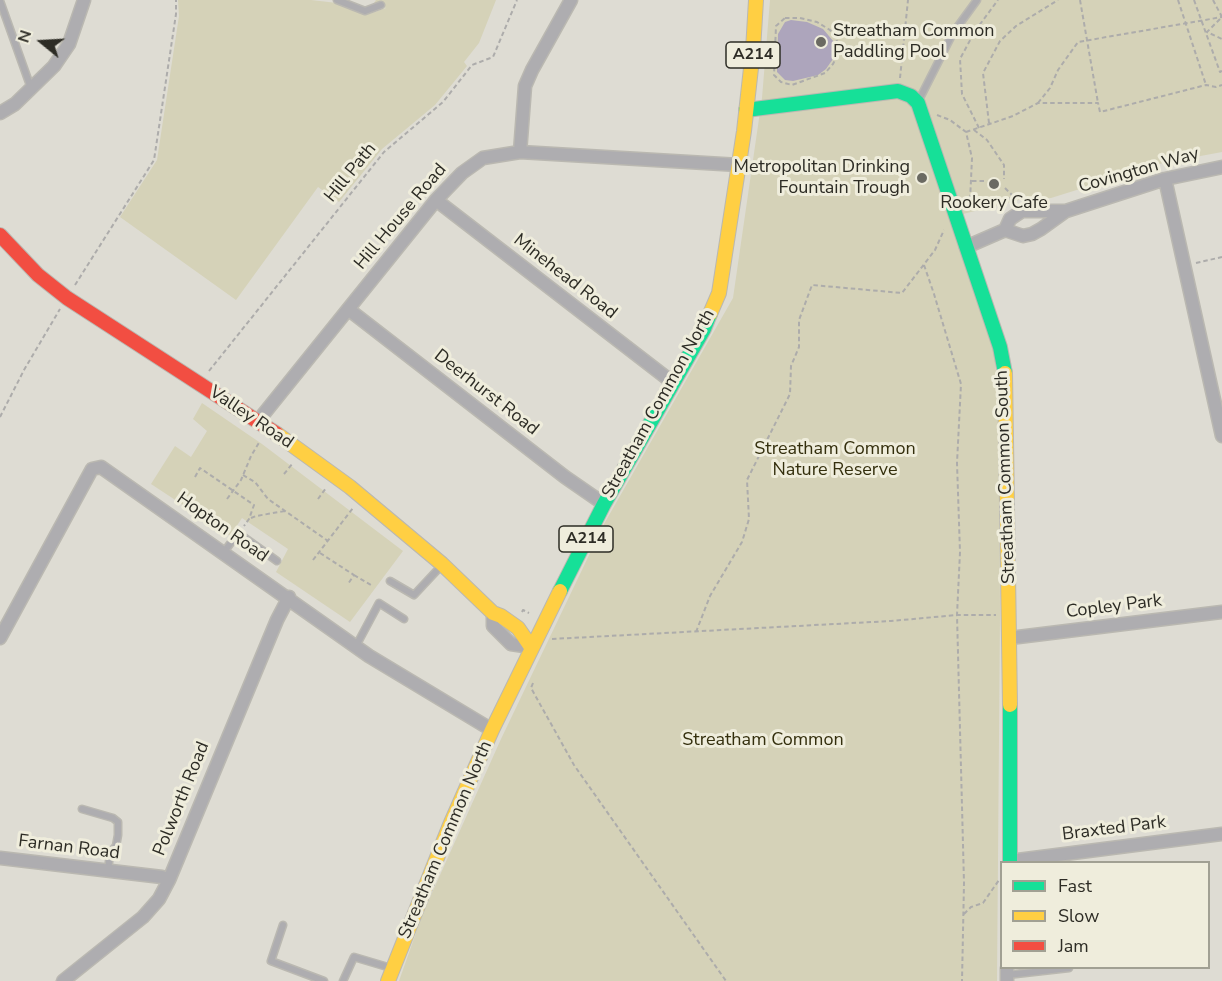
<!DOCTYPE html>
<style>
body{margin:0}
#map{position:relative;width:1222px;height:981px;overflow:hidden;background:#dedcd3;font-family:"Nunito Sans",sans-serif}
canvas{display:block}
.legend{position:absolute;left:1000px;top:861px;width:210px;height:108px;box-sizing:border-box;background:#efeddc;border:2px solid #a1a093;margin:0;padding:8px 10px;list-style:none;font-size:18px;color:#2d2c25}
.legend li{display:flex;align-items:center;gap:12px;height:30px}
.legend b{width:30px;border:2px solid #a1a093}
.north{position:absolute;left:12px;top:12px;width:60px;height:60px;-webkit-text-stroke:4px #efeddc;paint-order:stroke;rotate:288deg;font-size:16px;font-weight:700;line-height:24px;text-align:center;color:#2d2c25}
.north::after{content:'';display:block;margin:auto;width:21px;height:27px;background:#2d2c25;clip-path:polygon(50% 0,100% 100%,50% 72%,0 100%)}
</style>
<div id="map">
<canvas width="1222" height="981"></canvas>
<ul class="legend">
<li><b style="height:8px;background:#16e098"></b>Fast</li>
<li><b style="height:8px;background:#ffcf43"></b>Slow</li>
<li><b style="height:8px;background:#f24e42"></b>Jam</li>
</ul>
<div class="north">N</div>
</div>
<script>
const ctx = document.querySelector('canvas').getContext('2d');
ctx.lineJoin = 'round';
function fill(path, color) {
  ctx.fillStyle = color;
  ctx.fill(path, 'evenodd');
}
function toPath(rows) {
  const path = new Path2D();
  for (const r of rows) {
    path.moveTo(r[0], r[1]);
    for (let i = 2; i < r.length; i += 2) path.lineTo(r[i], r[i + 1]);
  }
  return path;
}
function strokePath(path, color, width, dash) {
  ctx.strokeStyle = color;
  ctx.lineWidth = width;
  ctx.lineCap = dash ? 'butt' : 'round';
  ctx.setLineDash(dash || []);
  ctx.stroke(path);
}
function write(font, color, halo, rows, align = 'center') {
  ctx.font = font + ' "Nunito Sans",sans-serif';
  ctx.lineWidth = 6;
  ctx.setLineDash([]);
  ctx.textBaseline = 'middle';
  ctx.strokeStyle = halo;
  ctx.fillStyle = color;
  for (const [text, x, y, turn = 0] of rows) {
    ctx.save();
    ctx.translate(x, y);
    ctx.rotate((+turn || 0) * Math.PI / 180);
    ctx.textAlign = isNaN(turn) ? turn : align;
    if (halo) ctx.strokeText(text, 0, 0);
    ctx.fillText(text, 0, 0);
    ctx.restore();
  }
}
const green = toPath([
 [178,0,311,0,337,3,369,14,386,8,374,3,376,0,496,0,479,43,464,62,467,66,435,105,382,149,339,202,318,187,236,300,120,217,157,160,179,16],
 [770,0,1222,0,1222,152,1163,163,1051,198,1019,200,951,217,994,351,999,402,1000,615,997,981,399,981,423,913,501,739,604,524,733,298,762,98],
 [202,403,262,444,403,551,350,622,276,572,288,549,242,518,230,536,151,484,175,446,191,457,207,431,193,419]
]);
const water = toPath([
 [791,20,807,22,823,29,834,42,836,48,835,56,826,69,818,75,793,81,785,80,777,72,778,34,785,22]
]);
const path = toPath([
 [1080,0,1098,103],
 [1178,0,1206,85],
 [1194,0,1220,72,1222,71],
 [1213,0,1222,17],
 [785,18,800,18,817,22,830,30,835,36,839,47,837,56,833,64,825,73,792,85,781,82,774,75,776,26,785,18],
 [1220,19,1207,32,1222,39],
 [839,47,850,46,901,57],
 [900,78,908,0],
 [1038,103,1050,88,1058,70,1078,42,1222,17],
 [937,115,950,120,966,132,972,158,970,201,967,203],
 [989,123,983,73,1000,41,1016,26,1058,0],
 [979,128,962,94,960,59,975,31,998,0],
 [974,130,987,140,1004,165,1004,179],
 [966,132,1013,116,1038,103,1098,103,1100,112,1206,85,1216,87,1222,85],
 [972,181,987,181],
 [1005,188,1014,197],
 [970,201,996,202,1008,200,1013,196],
 [1196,263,1222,257],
 [924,265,934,294,961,384,957,463,960,552,957,615,964,883,962,981],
 [75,285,154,160,176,14,176,0],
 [209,371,384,152,443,102,472,65,493,57,517,0],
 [0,417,24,370,60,309],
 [284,474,293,463],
 [243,475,255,482,268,499,328,541],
 [195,477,200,468,254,505,249,519,244,526],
 [227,499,241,480,251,456,260,441],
 [318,499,326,488],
 [251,518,256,516,285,511],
 [320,553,354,575,348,584],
 [313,560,353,508],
 [354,575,371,585],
 [522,612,523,610,529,613],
 [696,632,710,596,742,542,749,519,747,480,790,394,791,366,799,347,799,320,812,285,902,293,935,250,944,230],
 [552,639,891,621,957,615,996,615],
 [533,683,531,688,574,765,726,981],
 [964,914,971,907,983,903,999,880]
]);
const lane = toPath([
 [337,0,365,11,381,5],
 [0,1,31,88],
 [919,100,953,33,977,0],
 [224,552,238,533,277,561],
 [390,581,414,595,442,565],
 [356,646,379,603,404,619],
 [82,809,113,818,118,822,118,835,116,846,110,853,108,871],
 [283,925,271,961,324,981],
 [1007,975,1069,968],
 [343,981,354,957,391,968]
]);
const street = toPath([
 [0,113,15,104,54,66,69,44,84,0],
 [520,152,525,86,532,70,571,0],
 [1165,179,1222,436],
 [436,200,672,382],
 [1005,230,1010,219,1022,211,1066,211,1165,179,1222,167],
 [966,247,1005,230,1023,236,1032,234,1041,229,1066,211],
 [348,309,565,477,604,504],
 [258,421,436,200,462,173,483,158,520,152,739,165],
 [493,613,493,626,511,644,531,647],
 [0,638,92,469,101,467,369,656,492,730],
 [1010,638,1222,612],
 [0,858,162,877,169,880],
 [1010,861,1222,834],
 [63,981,143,917,159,899,169,880,277,620,289,597],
 [1007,981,1007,968]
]);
const fast = toPath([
 [746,110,898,91,911,96,918,103,1000,347,1005,373],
 [560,591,604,504,704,329,710,314],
 [1010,705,1010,862]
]);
const slow = toPath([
 [710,314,719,293,744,131,753,50,756,0],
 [1005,373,1010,705],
 [277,434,350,487,442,564,493,613,501,616,518,628,531,647],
 [388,981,450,825,492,730,560,591]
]);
const jam = toPath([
 [0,235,38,275,67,298,277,434]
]);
const markers = [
 [821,42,6,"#6b6a62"],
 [922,178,6,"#6b6a62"],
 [994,184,6,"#6b6a62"]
];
const shields = [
 [753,55,54],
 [586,539,54]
];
const shieldNames = [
 ["A214",753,55],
 ["A214",586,539]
];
const poiNames = [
 ["Streatham Common",833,32],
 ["Paddling Pool",833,53],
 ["Metropolitan Drinking",910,168,"right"],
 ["Fountain Trough",910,189,"right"],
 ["Rookery Cafe",994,204,"center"]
];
const streetNames = [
 ["Covington Way",1139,171,-16],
 ["Hill Path",351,173,-51],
 ["Hill House Road",401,217,-50],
 ["Minehead Road",565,277,38],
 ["Deerhurst Road",486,393,38],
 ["Streatham Common North",659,404,-61],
 ["Valley Road",251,418,34],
 ["Streatham Common South",1006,477,-92],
 ["Hopton Road",222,528,35],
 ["Copley Park",1114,607,-7],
 ["Polworth Road",182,799,-68],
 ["Braxted Park",1114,829,-7],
 ["Streatham Common North",446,840,-67],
 ["Farnan Road",69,848,7]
];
const parkNames = [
 ["Streatham Common",835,450],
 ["Nature Reserve",835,471],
 ["Streatham Common",763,741]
];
fill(green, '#d5d2b8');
fill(water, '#ada5bc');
strokePath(lane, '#bab8b1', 9);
strokePath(street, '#bab8b1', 15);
strokePath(fast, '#bab8b1', 16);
strokePath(slow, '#bab8b1', 16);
strokePath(jam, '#bab8b1', 16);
strokePath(path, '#adacab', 2, [4.5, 3]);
strokePath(lane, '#aeadb0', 6);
strokePath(street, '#aeadb0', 12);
strokePath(fast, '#16e098', 14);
strokePath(slow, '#ffcf43', 14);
strokePath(jam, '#f24e42', 14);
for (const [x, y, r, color] of markers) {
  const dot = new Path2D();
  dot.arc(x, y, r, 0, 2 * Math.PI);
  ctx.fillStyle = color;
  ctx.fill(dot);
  strokePath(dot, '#efeddc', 2);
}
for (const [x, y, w] of shields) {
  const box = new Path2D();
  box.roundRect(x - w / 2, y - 13, w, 26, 4.5);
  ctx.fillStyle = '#efeddc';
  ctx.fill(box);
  strokePath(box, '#2d2c25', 1.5);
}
write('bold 16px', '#2d2c25', null, shieldNames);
write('18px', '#2d2c25', '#efeddc', poiNames, 'left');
write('18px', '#2d2c25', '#efeddc', streetNames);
write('18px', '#342f0d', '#efeddc', parkNames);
</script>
